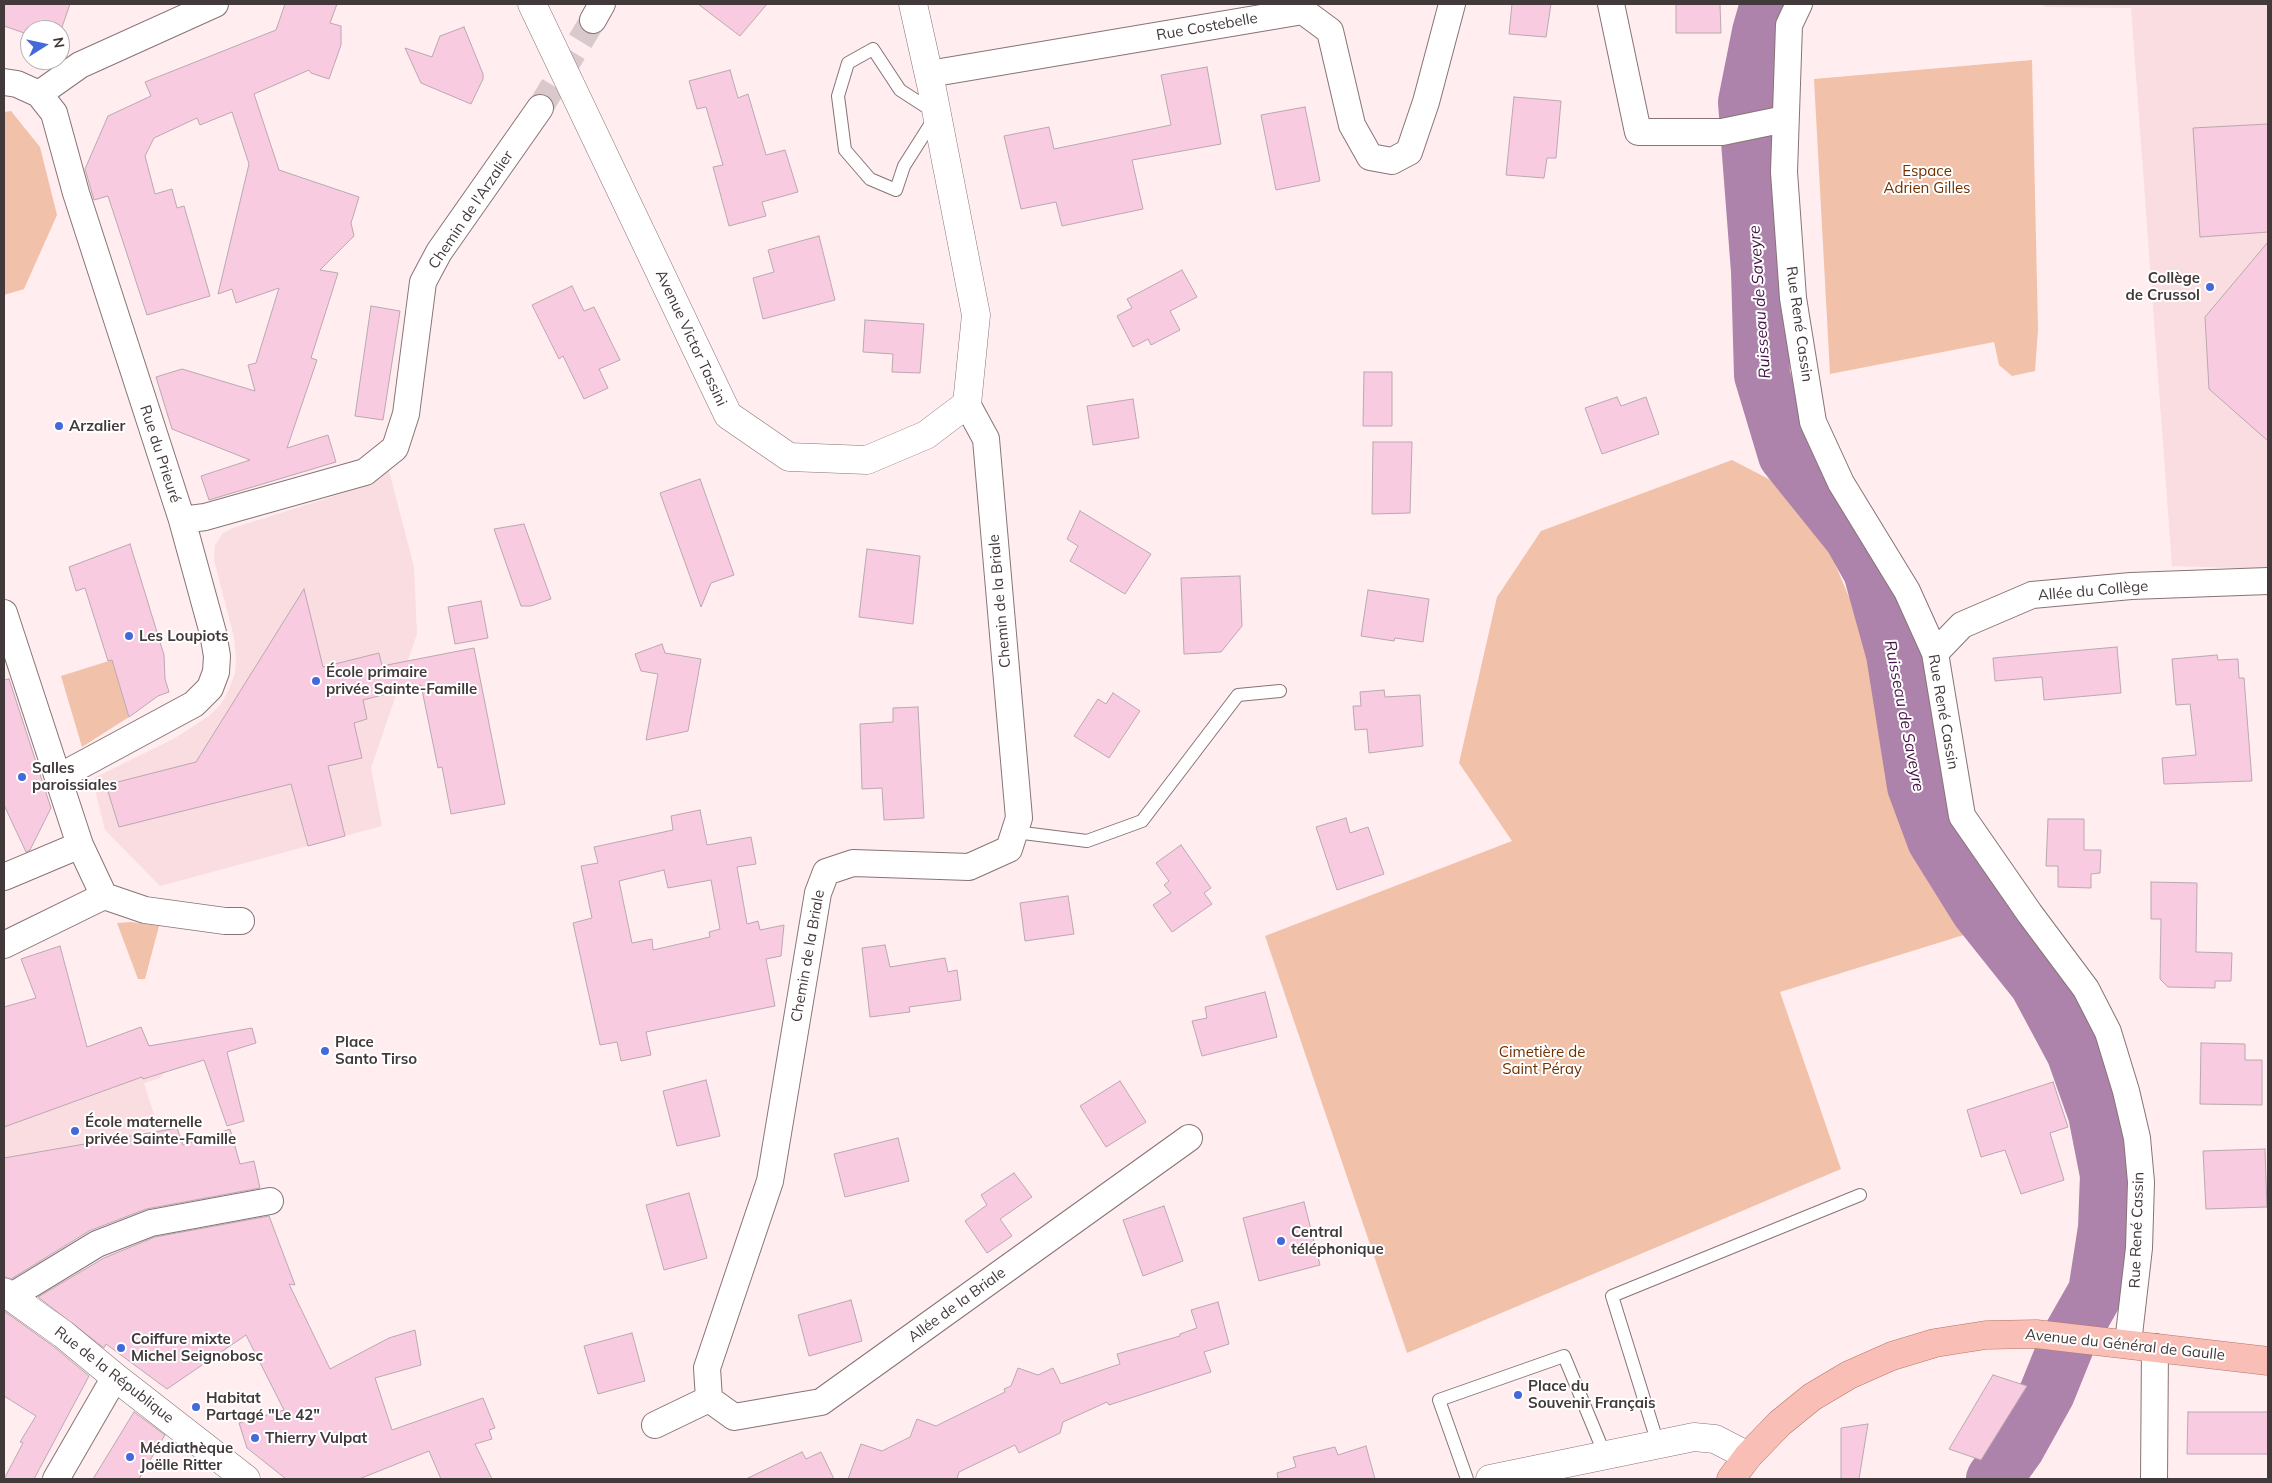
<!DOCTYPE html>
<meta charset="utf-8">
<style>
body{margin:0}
#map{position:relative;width:2272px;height:1483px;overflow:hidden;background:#ffedf0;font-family:Mulish,sans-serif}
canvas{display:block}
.frame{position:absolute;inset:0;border:5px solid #42393a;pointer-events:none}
.north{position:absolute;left:20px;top:20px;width:50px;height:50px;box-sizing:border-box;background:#fff;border:1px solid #b3b0b0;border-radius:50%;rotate:80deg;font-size:14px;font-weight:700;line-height:20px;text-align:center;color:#42393a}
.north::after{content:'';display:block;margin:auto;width:18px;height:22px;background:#4369db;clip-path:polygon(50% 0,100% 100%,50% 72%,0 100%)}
</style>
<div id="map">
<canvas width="2272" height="1483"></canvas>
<div class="frame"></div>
<div class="north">N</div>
</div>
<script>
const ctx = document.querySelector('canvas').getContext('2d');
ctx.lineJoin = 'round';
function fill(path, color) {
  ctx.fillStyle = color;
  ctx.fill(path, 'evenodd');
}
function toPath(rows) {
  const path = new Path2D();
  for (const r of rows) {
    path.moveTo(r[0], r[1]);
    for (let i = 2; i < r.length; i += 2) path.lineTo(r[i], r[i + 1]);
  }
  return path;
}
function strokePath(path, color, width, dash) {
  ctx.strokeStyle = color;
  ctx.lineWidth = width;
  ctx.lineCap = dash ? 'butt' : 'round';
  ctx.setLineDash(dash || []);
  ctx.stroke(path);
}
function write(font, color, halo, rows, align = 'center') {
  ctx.font = font + ' Mulish,sans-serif';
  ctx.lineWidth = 4;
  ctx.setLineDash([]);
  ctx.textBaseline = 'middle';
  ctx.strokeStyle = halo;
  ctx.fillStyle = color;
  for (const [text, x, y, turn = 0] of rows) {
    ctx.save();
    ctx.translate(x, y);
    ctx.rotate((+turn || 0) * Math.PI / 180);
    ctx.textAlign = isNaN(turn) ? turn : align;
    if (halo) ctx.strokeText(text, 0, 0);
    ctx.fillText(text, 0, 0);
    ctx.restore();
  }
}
const built = toPath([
 [2043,4,2268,4,2268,569,2172,566,2131,8,2044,7],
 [389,471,414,567,417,634,371,768,382,826,160,886,105,830,93,782,96,777,175,738,209,716,221,704,229,689,235,673,236,660,234,637,214,560,215,545,223,533,233,528,363,487],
 [141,1027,149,1045,163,1043,170,1066,160,1078,144,1083,158,1127,134,1135,108,1140,118,1198,4,1176,4,1078]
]);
const green = toPath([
 [2032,60,2038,330,2035,371,2012,376,1999,365,1994,342,1830,374,1814,79],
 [11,111,40,147,57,215,24,289,4,295,4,112],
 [1732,460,1786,488,1822,533,1871,649,1903,812,1967,934,1780,992,1841,1169,1407,1353,1265,936,1512,841,1459,763,1497,597,1541,531],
 [112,660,129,717,82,747,61,676],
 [131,922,159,926,145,979,138,979,117,923]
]);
const river = toPath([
 [1768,4,1760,32,1746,102,1759,271,1762,375,1786,455,1852,537,1871,571,1894,654,1915,786,1935,840,1978,909,2037,983,2074,1052,2096,1114,2108,1175,2106,1228,2096,1292,2068,1341,2047,1393,2017,1447,1994,1479]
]);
const building = toPath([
 [4,4,70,4,61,30,30,30,30,35,4,26,4,4],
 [285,4,337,4,330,23,341,26,341,45,329,79,311,73,309,70,254,94,279,170,359,197,351,223,354,236,320,270,338,273,311,358,317,360,287,448,328,435,336,462,209,500,201,476,250,460,172,429,156,377,182,369,255,391,248,365,256,363,279,288,236,303,232,289,218,294,249,164,232,112,200,125,197,118,154,138,145,156,155,194,172,189,177,208,184,206,210,296,147,315,108,196,94,200,85,169,108,116,151,96,145,82,276,30,285,4],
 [698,4,767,4,740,36,698,4],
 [1512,4,1551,4,1546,37,1509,34,1512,4],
 [1676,4,1720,4,1721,33,1676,33,1676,4],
 [464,27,483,74,483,79,471,104,421,83,405,48,432,57,440,36,464,27],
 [1207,67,1221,144,1132,160,1143,209,1062,226,1056,202,1021,209,1004,136,1049,127,1054,149,1171,125,1161,75,1207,67],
 [730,70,738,98,748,94,766,155,785,150,798,192,762,202,766,216,729,226,713,167,723,165,706,107,697,109,689,81,730,70],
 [1514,97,1561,101,1556,158,1547,158,1544,178,1506,175,1514,97],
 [1305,107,1320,181,1276,190,1261,115,1305,107],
 [2268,124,2268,232,2200,237,2193,128,2268,124],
 [819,236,835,300,763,319,753,278,774,272,768,250,819,236],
 [2268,242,2268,441,2209,389,2205,317,2268,242],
 [1182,270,1197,297,1170,311,1180,330,1151,345,1148,339,1133,347,1117,316,1132,308,1127,299,1182,270],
 [572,286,584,311,594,307,620,360,599,369,608,388,584,399,563,356,559,359,532,305,572,286],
 [371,306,400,311,383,420,355,416,371,306],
 [865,320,924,324,920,373,892,372,893,354,863,352,865,320],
 [1364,372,1392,372,1392,426,1363,426,1364,372],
 [1617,397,1621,406,1646,397,1659,434,1602,454,1585,408,1617,397],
 [1133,399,1139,438,1093,445,1087,406,1133,399],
 [1373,442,1412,442,1410,513,1372,514,1373,442],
 [700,479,734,575,711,583,701,607,660,493,700,479],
 [1080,511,1151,554,1125,594,1070,561,1078,546,1067,539,1080,511],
 [524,524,551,599,531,606,521,606,494,529,524,524],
 [130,544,164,655,165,679,169,692,158,696,129,717,112,660,108,661,85,588,76,591,69,567,130,544],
 [867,549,920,556,913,624,859,617,867,549],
 [1240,576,1242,626,1221,652,1184,654,1181,578,1240,576],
 [304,589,323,667,379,653,382,666,474,648,505,804,451,814,442,767,438,768,421,685,363,700,367,719,354,723,362,758,328,766,345,836,308,846,291,784,119,827,106,785,196,762,304,589],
 [1368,590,1429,599,1423,642,1395,638,1394,641,1361,636,1368,590],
 [481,601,488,638,455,644,448,607,481,601],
 [662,644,665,653,701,659,688,731,646,740,658,674,641,671,635,654,662,644],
 [2117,647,2121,693,2044,700,2042,677,1995,681,1993,658,2117,647],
 [2217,655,2218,660,2238,659,2239,678,2244,678,2252,781,2164,784,2162,758,2196,755,2190,704,2176,705,2172,659,2217,655],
 [9,679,51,808,30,850,26,852,4,805,4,680,9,679],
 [1384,690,1385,697,1420,695,1423,746,1369,753,1367,729,1355,730,1353,706,1361,706,1360,692,1384,690],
 [1113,693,1140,711,1109,758,1074,736,1098,699,1106,704,1113,693],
 [918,707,924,818,884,820,882,788,862,789,860,724,893,722,893,708,918,707],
 [700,810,707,845,751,837,756,864,737,867,747,924,758,921,760,930,784,925,781,956,766,959,775,1006,646,1032,651,1055,621,1061,617,1042,600,1045,573,923,592,918,581,866,598,863,594,847,673,830,671,816,700,810],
 [664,870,668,888,711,880,720,929,709,932,710,937,653,950,652,939,632,943,619,881,664,870],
 [1346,818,1350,833,1368,827,1384,874,1337,890,1316,827,1346,818],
 [2048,819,2084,819,2084,850,2101,850,2100,873,2091,874,2091,888,2058,887,2058,866,2046,866,2048,819],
 [1181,845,1211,888,1204,893,1212,904,1172,932,1153,905,1171,893,1164,885,1169,881,1156,863,1181,845],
 [2151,882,2197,883,2196,952,2232,953,2231,981,2215,981,2215,988,2168,987,2160,979,2161,919,2151,919,2151,882],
 [1068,896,1074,934,1025,941,1020,903,1068,896],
 [885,945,890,967,945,958,948,972,957,970,961,1000,909,1007,910,1012,870,1017,862,948,885,945],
 [60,946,87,1047,141,1027,149,1046,252,1028,256,1043,227,1052,244,1121,227,1126,204,1060,143,1079,142,1077,4,1127,4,1007,36,998,21,959,60,946],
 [1265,992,1277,1037,1202,1056,1192,1021,1207,1018,1205,1007,1265,992],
 [2201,1043,2245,1044,2245,1060,2262,1060,2262,1105,2200,1104,2201,1043],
 [706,1080,720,1136,677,1146,663,1091,706,1080],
 [1120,1081,1146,1122,1106,1147,1080,1106,1120,1081],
 [2053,1082,2068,1127,2050,1133,2064,1180,2021,1194,2005,1150,1981,1157,1967,1110,2053,1082],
 [177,1128,183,1145,230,1129,240,1164,254,1161,260,1188,146,1209,89,1231,11,1279,4,1277,4,1158,177,1128],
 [898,1138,909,1181,845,1197,834,1154,898,1138],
 [2265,1149,2267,1207,2206,1209,2203,1151,2265,1149],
 [1014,1173,1032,1197,1000,1219,1012,1236,987,1253,965,1221,987,1205,981,1195,1014,1173],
 [689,1193,707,1258,664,1270,646,1205,689,1193],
 [1304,1202,1320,1265,1259,1281,1243,1218,1304,1202],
 [1164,1206,1183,1261,1143,1276,1123,1220,1164,1206],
 [269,1216,295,1285,289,1284,330,1369,389,1338,415,1330,421,1365,375,1378,392,1430,483,1398,495,1428,489,1430,492,1439,475,1444,492,1479,441,1479,429,1451,359,1479,286,1479,247,1448,239,1423,284,1410,246,1335,167,1389,106,1344,104,1348,38,1297,104,1258,155,1237,269,1216],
 [851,1300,862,1341,809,1356,798,1315,851,1300],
 [1218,1302,1229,1344,1204,1352,1211,1372,1109,1405,1107,1402,1063,1422,1060,1433,1019,1453,1015,1445,959,1472,957,1479,848,1479,861,1444,882,1451,910,1437,917,1419,936,1426,1005,1392,1004,1389,1011,1386,1018,1368,1038,1375,1053,1368,1061,1384,1120,1364,1117,1354,1180,1336,1180,1334,1197,1328,1191,1310,1218,1302],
 [4,1311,53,1346,89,1376,34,1479,4,1479,23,1443,20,1442,36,1416,4,1396,4,1311],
 [632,1333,645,1381,598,1394,584,1346,632,1333],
 [1993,1375,2027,1386,1981,1460,1949,1449,1993,1375],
 [134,1412,165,1435,139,1479,93,1479,134,1412],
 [2188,1412,2268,1412,2268,1454,2187,1454,2188,1412],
 [1868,1424,1859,1479,1841,1479,1841,1428,1868,1424],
 [1366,1446,1375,1479,1278,1479,1277,1473,1296,1467,1293,1457,1335,1447,1338,1455,1366,1446],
 [802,1452,806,1459,821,1452,834,1479,746,1479,802,1452]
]);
const minorTunnel = toPath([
 [540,108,593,20]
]);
const service = toPath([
 [873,49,900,90,937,114,904,166,896,190,870,179,845,150,838,96,848,63,873,49],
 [1015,832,1087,841,1142,821,1238,695,1280,691],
 [1658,1444,1612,1296,1860,1195],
 [1467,1479,1439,1400,1564,1356,1605,1455]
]);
const minor = toPath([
 [1611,4,1638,132,1722,132,1785,119],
 [1799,4,1789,25,1784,172,1793,298,1813,422,1841,483,1907,591,1935,653,1962,816,2030,914,2086,989,2108,1032,2126,1091,2137,1138,2141,1182,2139,1248,2128,1343],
 [593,20,602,4],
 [929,74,1303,11,1330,31,1352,125,1370,157,1392,161,1409,152,1426,102,1452,4],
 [4,82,17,84,39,94,54,113,76,193,182,520,213,633,217,656,216,672,210,688,194,704,59,777],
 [39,94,80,65,215,4],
 [182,520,205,517,365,472,395,448,406,414,423,282,439,252,540,108],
 [4,613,80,845,104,896],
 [1935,653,1962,625,2032,595,2131,586,2268,581],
 [4,877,80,845],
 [104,896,145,910,225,921,241,921],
 [4,945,104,896],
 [10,1297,97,1244,151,1223,270,1201],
 [709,1399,734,1417,821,1402,1189,1138],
 [655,1425,709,1399,707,1368,770,1181,818,893,826,872,853,863,969,867,1009,849,1019,818,986,439,967,404],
 [56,1479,115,1377],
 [2154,1479,2155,1347]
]);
const tertiary = toPath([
 [532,4,728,415,789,457,867,460,926,435,967,404,976,315,932,89,913,4],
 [4,1292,63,1334,115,1377,246,1479],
 [1490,1479,1694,1437,1715,1439,1748,1456]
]);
const primary = toPath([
 [1731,1479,1748,1456,1780,1423,1812,1397,1849,1375,1892,1356,1935,1343,1986,1335,2036,1334,2268,1361]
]);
const markers = [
 [2210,287,5,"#4369db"],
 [59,426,5,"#4369db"],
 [129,636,5,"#4369db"],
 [316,681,5,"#4369db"],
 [22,777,5,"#4369db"],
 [325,1051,5,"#4369db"],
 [75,1131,5,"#4369db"],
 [1281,1241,5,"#4369db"],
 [121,1348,5,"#4369db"],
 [1518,1395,5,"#4369db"],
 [196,1407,5,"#4369db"],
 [255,1438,5,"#4369db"],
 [130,1457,5,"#4369db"]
];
const streetNames = [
 ["Rue Costebelle",1207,27,-10],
 ["Chemin de l'Arzalier",471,210,-56],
 ["Rue René Cassin",1799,324,82],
 ["Avenue Victor Tassini",691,338,65],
 ["Rue du Prieuré",160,454,72],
 ["Allée du Collège",2093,591,-5],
 ["Chemin de la Briale",1000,601,-95],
 ["Rue René Cassin",1943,712,80],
 ["Chemin de la Briale",808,956,-80],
 ["Rue René Cassin",2137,1230,-88],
 ["Allée de la Briale",957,1305,-36],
 ["Avenue du Général de Gaulle",2125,1345,6],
 ["Rue de la République",114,1375,38]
];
const parkNames = [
 ["Espace",1927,171],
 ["Adrien Gilles",1927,188],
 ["Cimetière de",1542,1052],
 ["Saint Péray",1542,1069]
];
const poiNames = [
 ["Collège",2200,278,"right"],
 ["de Crussol",2200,295,"right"],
 ["Arzalier",69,426],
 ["Les Loupiots",139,636],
 ["École primaire",326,672],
 ["privée Sainte-Famille",326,689],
 ["Salles",32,768],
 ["paroissiales",32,785],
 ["Place",335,1042],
 ["Santo Tirso",335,1059],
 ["École maternelle",85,1122],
 ["privée Sainte-Famille",85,1139],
 ["Central",1291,1232],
 ["téléphonique",1291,1249],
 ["Coiffure mixte",131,1339],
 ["Michel Seignobosc",131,1356],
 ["Place du",1528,1386],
 ["Souvenir Français",1528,1403],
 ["Habitat",206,1398],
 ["Partagé \"Le 42\"",206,1415],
 ["Thierry Vulpat",265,1438],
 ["Médiathèque",140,1448],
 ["Joëlle Ritter",140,1465]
];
const waterNames = [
 ["Ruisseau de Saveyre",1760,302,-94],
 ["Ruisseau de Saveyre",1904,716,79]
];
fill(built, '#fadde0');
fill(green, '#f1c2a9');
strokePath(river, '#ad83ab', 56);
fill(building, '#f9cbe0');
strokePath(building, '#baa8b0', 1);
strokePath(minorTunnel, '#d9c9cc', 26, [26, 13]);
strokePath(service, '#877476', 14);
strokePath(minor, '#877476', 28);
strokePath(tertiary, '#877476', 29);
strokePath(primary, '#b67469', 29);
strokePath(service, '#fff', 12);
strokePath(minor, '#fff', 26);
strokePath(tertiary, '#fff', 28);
strokePath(primary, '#f9beb5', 28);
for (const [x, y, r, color] of markers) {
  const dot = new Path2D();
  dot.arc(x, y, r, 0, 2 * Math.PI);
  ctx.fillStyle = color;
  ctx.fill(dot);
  strokePath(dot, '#fff', 2);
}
write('15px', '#42393a', '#fff', streetNames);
write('15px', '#6f3000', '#fff', parkNames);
write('bold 15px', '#42393a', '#fff', poiNames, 'left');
write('italic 16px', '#461346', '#fff', waterNames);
</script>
